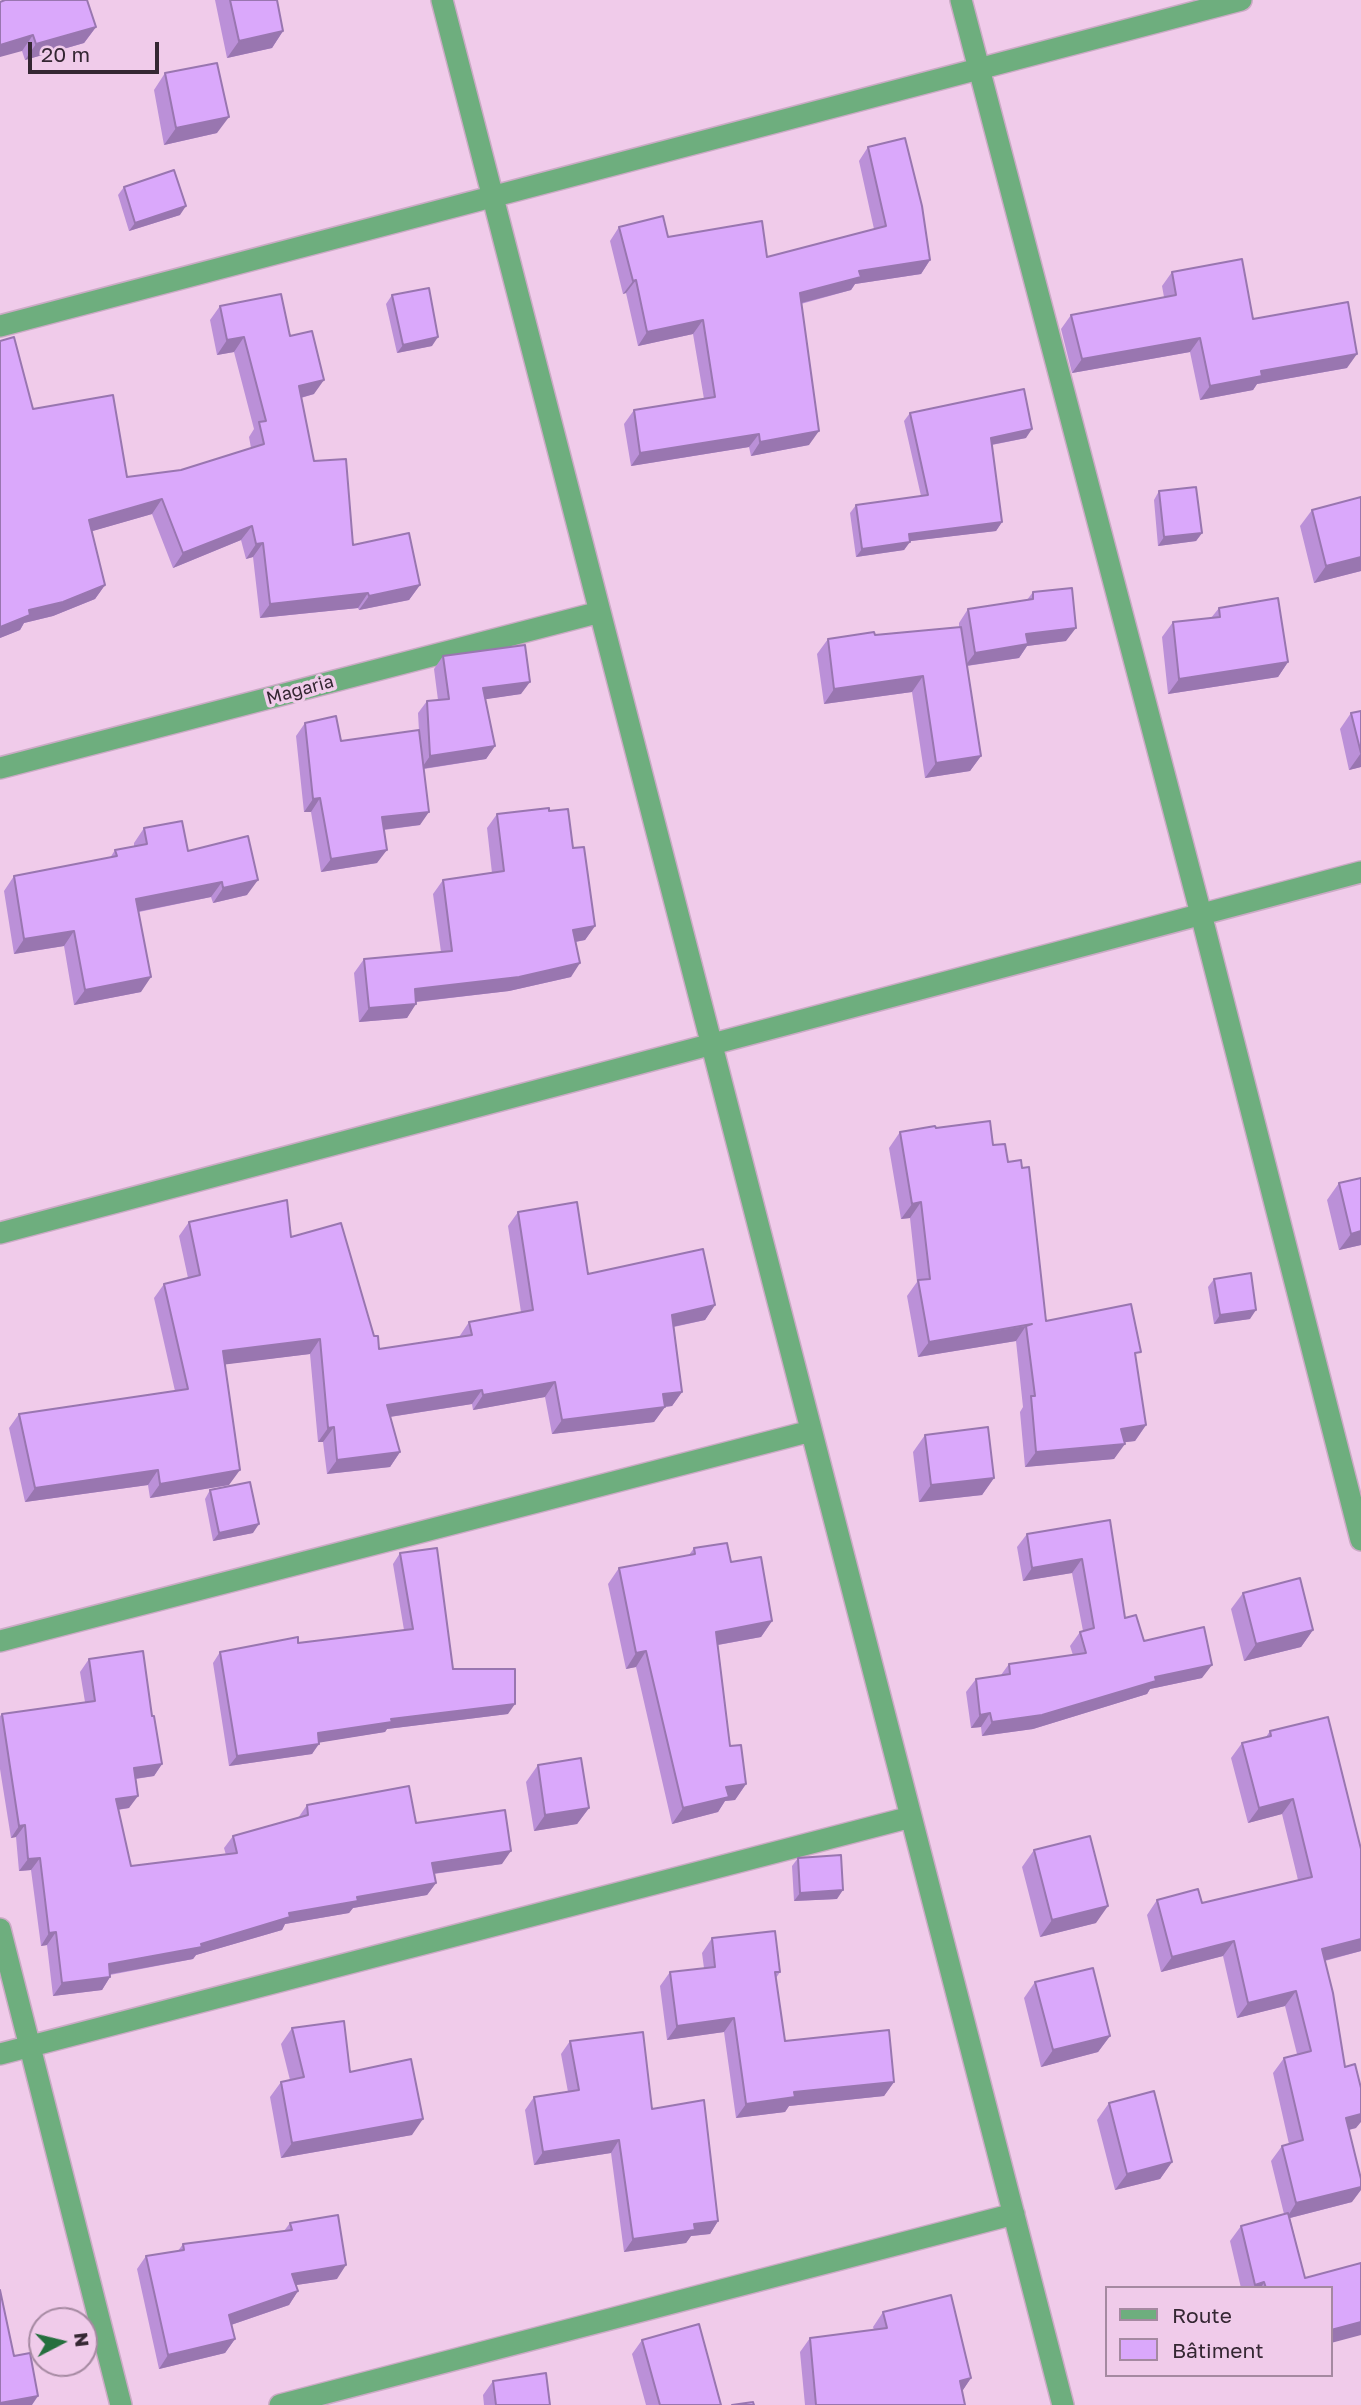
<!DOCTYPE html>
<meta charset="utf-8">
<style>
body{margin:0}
#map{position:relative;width:1361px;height:2405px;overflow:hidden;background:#f0cbea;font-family:"Golos Text",sans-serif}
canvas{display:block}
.legend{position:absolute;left:1105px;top:2286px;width:228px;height:91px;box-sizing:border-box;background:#f0cbea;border:2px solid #a589a1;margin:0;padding:9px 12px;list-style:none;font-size:21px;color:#352733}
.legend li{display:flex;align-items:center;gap:14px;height:35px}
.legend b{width:35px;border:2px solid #a589a1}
.north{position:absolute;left:28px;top:2307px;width:70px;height:70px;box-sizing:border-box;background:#f0cbea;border:2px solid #a589a1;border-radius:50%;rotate:83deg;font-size:19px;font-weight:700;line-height:28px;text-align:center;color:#352733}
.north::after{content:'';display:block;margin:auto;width:24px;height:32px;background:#256f3e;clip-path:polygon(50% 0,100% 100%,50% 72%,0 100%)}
.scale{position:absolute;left:28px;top:42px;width:131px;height:32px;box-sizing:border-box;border:4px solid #352733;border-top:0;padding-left:9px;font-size:21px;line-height:24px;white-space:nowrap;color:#352733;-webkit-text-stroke:5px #f0cbea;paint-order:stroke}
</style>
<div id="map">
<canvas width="1361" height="2405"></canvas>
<ul class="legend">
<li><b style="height:9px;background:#6eae7e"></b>Route</li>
<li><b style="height:19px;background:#daa8fb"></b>Bâtiment</li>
</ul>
<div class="north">N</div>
<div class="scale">20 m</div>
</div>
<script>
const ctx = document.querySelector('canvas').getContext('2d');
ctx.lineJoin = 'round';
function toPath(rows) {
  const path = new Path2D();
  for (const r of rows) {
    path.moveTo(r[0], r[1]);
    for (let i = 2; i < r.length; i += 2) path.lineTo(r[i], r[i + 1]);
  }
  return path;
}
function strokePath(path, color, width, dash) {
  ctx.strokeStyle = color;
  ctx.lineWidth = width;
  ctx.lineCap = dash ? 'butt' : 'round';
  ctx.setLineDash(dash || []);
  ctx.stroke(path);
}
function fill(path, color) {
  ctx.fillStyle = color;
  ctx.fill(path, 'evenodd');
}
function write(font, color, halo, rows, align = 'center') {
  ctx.font = font + ' "Golos Text",sans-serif';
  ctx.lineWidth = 7;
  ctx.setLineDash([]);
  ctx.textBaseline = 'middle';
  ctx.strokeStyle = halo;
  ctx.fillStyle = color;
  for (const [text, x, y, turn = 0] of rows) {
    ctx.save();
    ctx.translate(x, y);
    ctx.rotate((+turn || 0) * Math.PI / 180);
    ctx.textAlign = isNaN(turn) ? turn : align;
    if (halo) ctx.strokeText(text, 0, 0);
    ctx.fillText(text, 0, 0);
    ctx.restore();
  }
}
const street = toPath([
 [442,0,1063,2405],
 [961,0,1201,914,1361,1540],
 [0,326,1241,0],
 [0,768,600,612],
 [0,1233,1361,872],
 [0,1641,811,1431],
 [0,1929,121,2405],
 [0,2054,911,1817],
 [280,2405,1014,2214]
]);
const wall = toPath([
 [215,0,277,0,283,31,272,48,227,58],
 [0,2,96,27,84,43,25,60,22,51],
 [165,73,217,133,164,145,154,90],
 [868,147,930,260,921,274,855,284,851,290,801,304,809,445,751,456,749,447,631,466,624,424,634,410,704,399,693,334,638,346,626,293,623,294,610,241,619,227,767,257,874,229,859,161],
 [124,187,180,215,129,231,118,195],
 [1172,272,1253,319,1347,368,1257,384,1253,390,1200,400,1190,352,1072,373,1061,329,1071,315,1164,297,1162,286],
 [392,295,432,346,397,353,386,304],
 [220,306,290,336,314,394,301,398,314,461,353,545,420,585,409,600,359,610,358,608,260,618,253,557,246,559,241,540,173,568,152,514,92,531,105,585,95,599,53,616,24,623,20,630,0,638,0,341,33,409,127,477,181,470,251,448,249,437,254,429,234,352,217,355,210,320],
 [910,413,1026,438,992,445,1002,522,996,531,910,541,904,550,856,557,850,513,856,505,921,496,904,421],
 [1159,491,1202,533,1196,541,1158,546,1154,500],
 [1361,497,1361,571,1314,583,1300,526,1312,510],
 [1033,592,1066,641,1027,646,1019,658,967,666,981,756,970,771,925,778,912,692,824,704,817,654,828,639,959,627,959,623,968,609,1027,600],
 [1219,608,1288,662,1278,677,1168,694,1162,637,1173,622,1211,618],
 [443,656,521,694,485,699,495,746,486,759,424,769,420,825,384,830,377,863,321,872,311,812,304,812,296,736,305,723,341,741,419,731,418,713,427,701,438,700,434,669],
 [1361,711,1361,767,1349,770,1340,729,1351,713],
 [549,811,573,848,595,926,585,940,576,942,571,977,509,991,416,1002,407,1018,359,1022,354,973,364,959,441,952,433,894,443,880,492,873,487,828,497,814],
 [144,828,188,851,247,895,213,903,211,897,139,912,141,992,74,1005,64,946,14,954,4,891,14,876,110,858,115,850,134,846,134,843],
 [936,1128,993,1145,1008,1162,1046,1321,1136,1359,1146,1425,1135,1441,1125,1442,1114,1459,1025,1467,1020,1412,1023,1407,1016,1341,918,1357,907,1296,917,1282,910,1218,901,1219,889,1148,900,1132],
 [1339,1183,1361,1245,1339,1250,1327,1200],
 [518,1212,588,1274,715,1305,705,1320,674,1327,682,1392,672,1406,665,1407,654,1422,552,1434,545,1397,473,1410,472,1404,390,1417,400,1452,390,1467,327,1474,323,1442,318,1442,310,1354,225,1364,229,1485,150,1498,148,1485,25,1502,9,1428,19,1414,175,1391,154,1298,164,1284,188,1278,179,1236,189,1222,291,1237,374,1336,379,1349,459,1337,469,1322,521,1312,508,1226],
 [1214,1279,1250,1319,1214,1324,1208,1287],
 [925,1435,994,1478,982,1495,919,1502,913,1452],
 [210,1490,253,1533,213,1541,205,1499],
 [1110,1520,1125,1618,1144,1641,1202,1678,1150,1689,1147,1694,1033,1729,982,1736,981,1727,971,1728,966,1692,976,1679,1001,1675,1009,1664,1073,1655,1070,1646,1080,1632,1083,1631,1072,1573,1023,1581,1017,1547,1027,1534],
 [694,1548,731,1562,772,1621,761,1637,718,1645,730,1746,746,1784,735,1800,725,1801,718,1812,672,1824,636,1667,626,1669,608,1584,619,1568,689,1555],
 [400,1553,453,1669,508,1714,387,1729,385,1732,319,1742,312,1754,229,1766,213,1663,220,1652,404,1630,393,1564],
 [1243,1593,1313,1630,1301,1647,1244,1661,1231,1609],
 [89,1659,152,1716,162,1764,154,1776,136,1779,129,1808,118,1810,131,1866,226,1855,224,1848,233,1836,298,1818,307,1805,416,1823,502,1864,434,1874,436,1883,427,1895,353,1908,349,1913,285,1924,282,1930,196,1955,193,1959,110,1975,110,1977,102,1990,53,1996,47,1945,41,1946,31,1870,19,1871,16,1837,11,1838,0,1769,0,1716,2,1714,85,1702,80,1672],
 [1270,1731,1361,1951,1325,1961,1356,2128,1349,2130,1352,2202,1290,2218,1305,2278,1331,2288,1241,2288,1230,2241,1241,2226,1284,2214,1271,2161,1282,2146,1289,2144,1273,2073,1284,2058,1297,2054,1285,2006,1237,2018,1223,1956,1161,1972,1147,1915,1157,1900,1202,1903,1298,1880,1282,1814,1248,1823,1231,1758,1242,1743,1266,1737],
 [538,1765,589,1808,577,1824,534,1831,526,1782],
 [1034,1850,1096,1923,1040,1937,1022,1867],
 [798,1858,837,1899,794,1901,792,1866],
 [712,1938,780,1972,776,1978,785,2041,894,2082,884,2096,789,2106,785,2112,736,2118,724,2032,667,2040,660,1986,670,1972,704,1968,702,1953],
 [1035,1982,1110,2036,1098,2052,1041,2067,1024,1998],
 [292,2028,412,2135,281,2158,270,2097,281,2082,290,2080,281,2044],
 [570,2041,652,2109,718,2221,710,2234,691,2236,686,2243,624,2252,611,2153,534,2165,525,2110,534,2097,568,2092,561,2054],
 [1109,2103,1172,2162,1160,2179,1115,2190,1097,2120],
 [290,2223,337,2279,296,2285,298,2291,289,2305,231,2325,235,2339,225,2353,159,2369,137,2269,146,2256,178,2251,183,2244,284,2231],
 [883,2312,971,2378,962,2391,965,2405,805,2405,800,2352,810,2338,874,2330,873,2327],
 [642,2340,721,2405,646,2405,632,2354],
 [493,2381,550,2405,484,2405,483,2395]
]);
const shadedWall = toPath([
 [96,27,84,43,25,60,36,44],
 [283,31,272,48,227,58,239,41],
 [33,35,22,51,0,57,0,45],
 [229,117,217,133,164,145,176,128],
 [186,206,180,215,129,231,135,223],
 [930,260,921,274,855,284,851,290,790,306,800,293,859,271],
 [636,280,626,293,623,294,633,281],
 [703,320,693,334,638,346,647,332],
 [244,337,234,352,217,355,227,340],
 [438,337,432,346,397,353,403,345],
 [1200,338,1190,352,1072,373,1082,359],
 [1357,354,1347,368,1257,384,1253,390,1200,400,1210,386,1261,371],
 [324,380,314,394,289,401,299,386],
 [1032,429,1026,438,985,446,991,438],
 [819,431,809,445,751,456,760,442],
 [759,434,749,447,631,466,640,453],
 [162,499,152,514,79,535,89,520],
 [1002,522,996,531,903,542,909,534],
 [252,526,241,540,173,568,183,553],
 [1202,533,1196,541,1158,546,1164,537],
 [910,542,904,550,856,557,862,549],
 [263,543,253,557,246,559,256,544],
 [1361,557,1361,571,1314,583,1326,566],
 [105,585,95,599,53,616,24,623,20,630,0,638,0,627,29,610],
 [420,585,409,600,359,610,369,596],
 [368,593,358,608,260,618,270,604],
 [1076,628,1066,641,1027,646,1019,658,965,666,975,653,1026,634],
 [1288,662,1278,677,1168,694,1179,679],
 [923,676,912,692,824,704,834,689],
 [530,682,521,694,474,701,483,688],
 [495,746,486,759,421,769,430,756],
 [1361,753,1361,767,1349,770],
 [981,756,970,771,925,778,936,763],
 [320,798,311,812,304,812,313,799],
 [429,812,420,825,372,831,382,817],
 [387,850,377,863,321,872,331,859],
 [258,880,247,895,213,903,223,888],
 [222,882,211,897,126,914,136,899],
 [595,926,585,940,563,944,573,930],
 [74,931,64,946,14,954,24,939],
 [580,963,571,977,509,991,405,1003,415,989],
 [151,977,141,992,74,1005,85,990],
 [416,1004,407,1018,359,1022,369,1008],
 [921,1202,910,1218,901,1219,912,1204],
 [1361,1231,1361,1245,1339,1250,1351,1234],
 [715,1305,705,1320,662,1329,672,1315],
 [1256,1310,1250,1319,1214,1324,1220,1315],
 [1026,1326,1016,1341,918,1357,929,1342],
 [320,1339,310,1354,213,1366,223,1351],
 [555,1382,545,1397,473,1410,483,1395],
 [482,1390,472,1404,376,1419,387,1405],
 [682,1392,672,1406,653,1408,663,1394],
 [665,1407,654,1422,552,1434,562,1420],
 [1146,1425,1135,1441,1110,1444,1121,1429],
 [334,1427,323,1442,318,1442,328,1428],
 [1125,1444,1114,1459,1025,1467,1036,1452],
 [400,1452,390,1467,327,1474,337,1460],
 [158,1470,148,1485,25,1502,35,1488],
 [240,1470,229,1485,150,1498,160,1484],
 [994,1478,982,1495,919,1502,931,1485],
 [259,1524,253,1533,213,1541,219,1533],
 [1082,1559,1072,1573,1023,1581,1032,1568],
 [772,1621,761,1637,706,1647,716,1632],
 [1313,1630,1301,1647,1244,1661,1256,1644],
 [646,1651,636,1667,626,1669,636,1653],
 [1212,1665,1202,1678,1150,1689,1147,1694,1033,1729,982,1736,992,1722,1155,1677],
 [515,1704,508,1714,387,1729,385,1732,311,1744,318,1733,391,1719],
 [990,1713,981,1727,971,1728,980,1715],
 [319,1744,312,1754,229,1766,237,1756],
 [162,1764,154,1776,126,1780,134,1768],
 [746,1784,735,1800,725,1801,718,1812,672,1824,683,1808,726,1787],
 [138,1796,129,1808,107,1811,116,1799],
 [1293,1799,1282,1814,1248,1823,1259,1808],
 [589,1808,577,1824,534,1831,545,1815],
 [25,1825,16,1837,11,1838,19,1826],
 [511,1851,502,1864,424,1875,432,1863],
 [40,1858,31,1870,19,1871,28,1859],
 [436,1883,427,1895,353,1908,349,1913,285,1924,282,1930,196,1955,193,1959,100,1976,109,1964,201,1944,289,1913,357,1897],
 [843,1890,837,1899,794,1901,800,1893],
 [1108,1906,1096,1923,1040,1937,1052,1920],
 [56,1932,47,1945,41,1946,49,1933],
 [1361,1939,1361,1951,1311,1964,1322,1949],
 [1234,1941,1223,1956,1161,1972,1172,1957],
 [110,1977,102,1990,53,1996,62,1983],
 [1296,1991,1285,2006,1237,2018,1248,2003],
 [734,2018,724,2032,667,2040,677,2026],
 [1110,2036,1098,2052,1041,2067,1053,2050],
 [894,2082,884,2096,789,2106,785,2112,736,2118,746,2104,794,2092],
 [1361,2114,1361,2122,1356,2128,1335,2133,1346,2118],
 [423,2119,412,2135,281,2158,292,2143],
 [619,2140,611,2153,534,2165,543,2152],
 [1172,2162,1160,2179,1115,2190,1127,2174],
 [1361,2187,1361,2190,1352,2202,1286,2219,1296,2203],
 [718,2221,710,2234,691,2236,686,2243,624,2252,633,2239,694,2224],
 [346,2265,337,2279,283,2287,292,2274],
 [1264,2282,1261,2288,1253,2288,1255,2285],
 [298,2291,289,2305,219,2329,229,2315],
 [1361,2322,1361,2335,1331,2343,1331,2330],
 [235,2339,225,2353,159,2369,168,2355],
 [971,2378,961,2393,960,2381],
 [38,2396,32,2405,0,2405,0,2403]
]);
const building = toPath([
 [5,0,87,0,96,27,36,44,33,35,0,45,0,2,5,0],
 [230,0,277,0,283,31,239,41,230,0],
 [217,63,229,117,176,128,165,73,217,63],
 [905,138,922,206,930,260,859,271,861,277,800,293,819,431,760,442,759,434,640,453,634,410,715,397,703,320,647,332,636,280,633,281,619,227,663,216,668,237,762,221,767,257,886,226,868,147,905,138],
 [174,170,186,206,135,223,124,187,174,170],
 [1242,259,1253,319,1348,302,1357,354,1261,371,1262,376,1210,386,1200,338,1082,359,1071,315,1176,295,1172,272,1242,259],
 [429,288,438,337,403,345,392,295,429,288],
 [281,294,290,336,312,331,324,380,299,386,314,461,346,459,353,545,409,533,420,585,369,596,368,593,270,604,263,543,256,544,252,526,183,553,162,499,89,520,105,585,63,602,29,610,30,615,0,627,0,341,14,337,33,409,113,395,127,477,181,470,264,444,259,422,266,421,244,337,227,340,220,306,281,294],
 [1024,389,1032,429,991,438,1002,522,909,534,910,542,862,549,856,505,928,495,910,413,1024,389],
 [1196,487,1202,533,1164,537,1159,491,1196,487],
 [1361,497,1361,557,1326,566,1312,510,1361,497],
 [1072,588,1076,628,1026,634,1028,644,975,653,968,609,1033,599,1033,592,1072,588],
 [1278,598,1288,662,1179,679,1173,622,1220,617,1219,608,1278,598],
 [961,627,981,756,936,763,923,676,834,689,828,639,874,632,875,635,961,627],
 [525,645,530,682,483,688,495,746,430,756,427,701,449,699,443,656,525,645],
 [1361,711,1361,753,1351,713,1361,711],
 [336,716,341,741,419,730,429,812,382,817,387,850,331,859,320,798,313,799,305,723,336,716],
 [549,808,549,811,568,809,573,848,584,847,595,926,573,930,580,963,519,977,415,989,416,1004,369,1008,364,959,452,951,443,880,504,871,497,814,549,808],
 [182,821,188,851,248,836,258,880,223,888,222,882,136,899,151,977,85,990,74,931,24,939,14,876,117,856,115,850,147,844,144,828,182,821],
 [990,1121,993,1145,1005,1144,1008,1162,1021,1160,1022,1168,1029,1167,1046,1321,1131,1304,1141,1352,1135,1353,1146,1425,1121,1429,1125,1444,1036,1452,1031,1396,1035,1396,1026,1326,1032,1324,929,1342,918,1280,930,1279,921,1202,912,1204,900,1132,935,1126,936,1128,990,1121],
 [1361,1178,1361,1231,1351,1234,1339,1183,1361,1178],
 [287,1200,291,1237,341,1223,374,1336,378,1336,379,1349,472,1335,469,1322,533,1310,518,1212,577,1202,588,1274,703,1249,715,1305,672,1315,682,1392,663,1394,665,1407,562,1420,555,1382,483,1395,482,1390,387,1405,400,1452,337,1460,334,1427,328,1428,320,1339,223,1351,240,1470,160,1484,158,1470,35,1488,19,1414,188,1389,164,1284,200,1275,189,1222,287,1200],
 [1251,1273,1256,1310,1220,1315,1214,1279,1251,1273],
 [988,1427,994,1478,931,1485,925,1435,988,1427],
 [250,1482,259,1524,219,1533,210,1490,250,1482],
 [1110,1520,1125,1618,1136,1615,1144,1641,1204,1627,1212,1665,1155,1677,1156,1681,1042,1715,992,1722,990,1713,980,1715,976,1679,1010,1674,1009,1664,1086,1653,1080,1632,1094,1628,1082,1559,1032,1568,1027,1534,1110,1520],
 [727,1543,731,1562,761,1557,772,1621,716,1632,730,1746,741,1745,746,1784,726,1787,729,1797,683,1808,646,1651,636,1653,619,1568,695,1554,694,1548,727,1543],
 [437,1548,453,1669,515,1669,515,1704,391,1719,392,1722,318,1733,319,1744,237,1756,220,1652,298,1637,298,1643,413,1629,400,1553,437,1548],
 [1300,1578,1313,1630,1256,1644,1243,1593,1300,1578],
 [143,1651,152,1716,154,1716,162,1764,134,1768,138,1796,116,1799,131,1866,237,1853,233,1836,308,1815,307,1805,409,1786,416,1823,505,1810,511,1851,432,1863,436,1883,357,1897,358,1901,289,1913,290,1917,201,1944,202,1947,109,1964,110,1977,62,1983,56,1932,49,1933,40,1858,28,1859,25,1825,19,1826,2,1714,95,1701,89,1659,143,1651],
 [1328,1717,1361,1849,1361,1939,1322,1949,1333,1993,1345,2067,1355,2064,1361,2088,1361,2114,1346,2118,1361,2179,1361,2187,1296,2203,1282,2146,1303,2140,1284,2058,1311,2051,1296,1991,1248,2003,1234,1941,1172,1957,1157,1900,1198,1889,1202,1903,1312,1877,1293,1799,1259,1808,1242,1743,1271,1736,1270,1731,1328,1717],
 [581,1758,589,1808,545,1815,538,1765,581,1758],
 [1090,1836,1108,1906,1052,1920,1034,1850,1090,1836],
 [841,1855,843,1890,800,1893,798,1858,841,1855],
 [775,1931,780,1972,775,1972,785,2041,889,2030,894,2082,794,2092,795,2097,746,2104,734,2018,677,2026,670,1972,715,1967,712,1938,775,1931],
 [1093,1968,1110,2036,1053,2050,1035,1982,1093,1968],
 [344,2021,350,2072,411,2059,423,2119,292,2143,281,2082,304,2077,292,2028,344,2021],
 [643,2032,652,2109,704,2100,718,2221,694,2224,695,2230,633,2239,619,2140,543,2152,534,2097,579,2090,570,2041,643,2032],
 [1154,2091,1172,2162,1127,2174,1109,2103,1154,2091],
 [1288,2213,1305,2278,1361,2263,1361,2322,1331,2330,1331,2288,1266,2288,1264,2282,1255,2285,1241,2226,1288,2213],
 [338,2215,346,2265,292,2274,298,2291,229,2315,235,2339,168,2355,146,2256,184,2250,183,2244,292,2230,290,2223,338,2215],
 [0,2290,14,2356,30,2353,38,2396,0,2403,0,2290],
 [951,2295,971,2378,960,2381,965,2405,816,2405,810,2338,887,2328,883,2312,951,2295],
 [699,2324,721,2405,660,2405,642,2340,699,2324],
 [546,2373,550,2405,496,2405,493,2381,546,2373],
 [753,2402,754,2405,732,2405,753,2402]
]);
const streetNames = [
 ["Magaria",300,690,-15]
];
strokePath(street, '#cbaac5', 24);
strokePath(street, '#6eae7e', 21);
fill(wall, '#bb90d8');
fill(shadedWall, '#9976b0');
fill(building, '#daa8fb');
strokePath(building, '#9976b0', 2);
write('18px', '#352733', '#f0cbea', streetNames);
</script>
